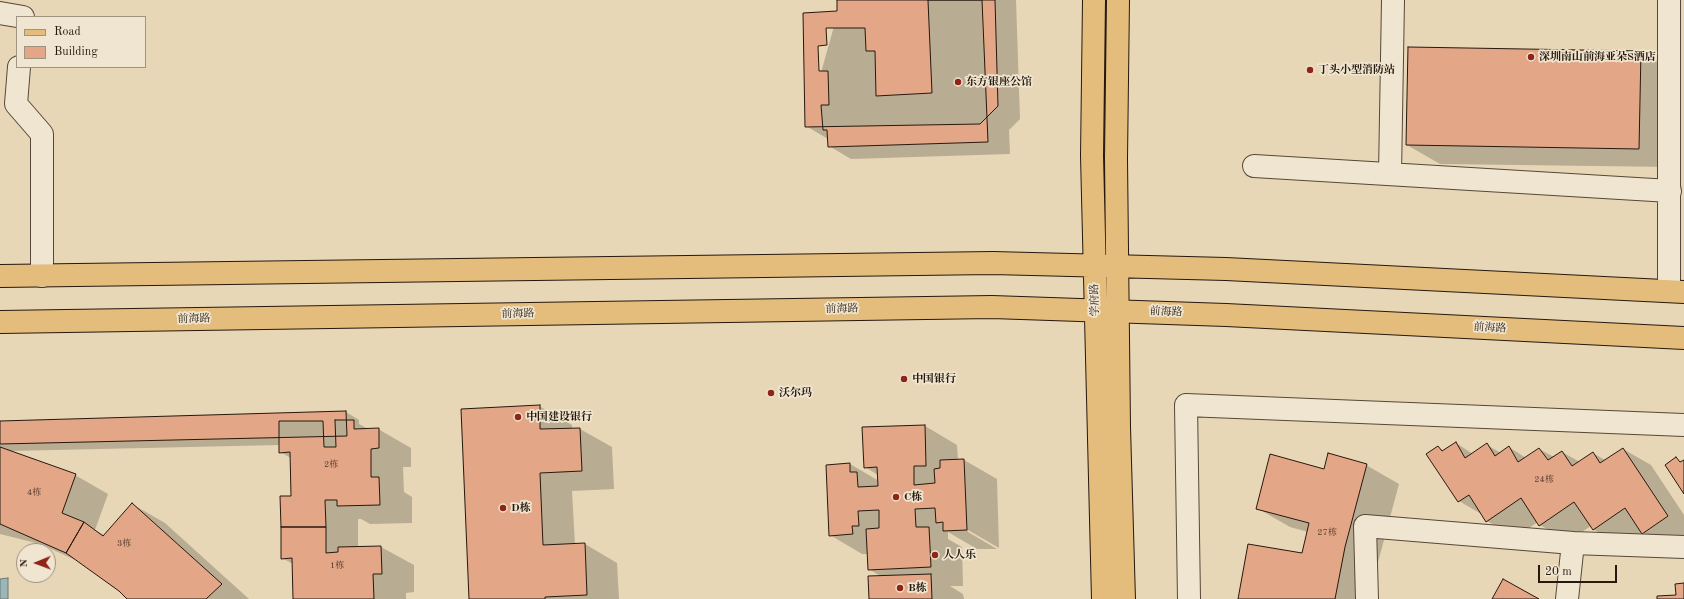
<!DOCTYPE html>
<meta charset="utf-8">
<style>
body{margin:0}
#map{position:relative;width:1684px;height:599px;overflow:hidden;background:#e7d7b7;font-family:"Old Standard TT",serif}
canvas{display:block}
.legend{position:absolute;left:16px;top:16px;width:130px;height:52px;box-sizing:border-box;background:#efe5d0;border:1px solid #9f9382;margin:0;padding:5px 7px;list-style:none;font-size:12px;color:#26180d}
.legend li{display:flex;align-items:center;gap:8px;height:20px}
.legend b{width:20px;border:1px solid #9f9382}
.north{position:absolute;left:16px;top:543px;width:40px;height:40px;box-sizing:border-box;background:#efe5d0;border:1px solid #9f9382;border-radius:50%;rotate:269deg;font-size:11px;font-weight:700;line-height:16px;text-align:center;color:#26180d}
.north::after{content:'';display:block;margin:auto;width:14px;height:18px;background:#8f2418;clip-path:polygon(50% 0,100% 100%,50% 72%,0 100%)}
.scale{position:absolute;left:1538px;top:565px;width:79px;height:18px;box-sizing:border-box;border:2px solid #26180d;border-top:0;padding-left:5px;font-size:12px;line-height:14px;white-space:nowrap;color:#26180d;-webkit-text-stroke:3px #efe5d0;paint-order:stroke}
</style>
<div id="map">
<canvas width="1684" height="599"></canvas>
<ul class="legend">
<li><b style="height:5px;background:#e4bc7c"></b>Road</li>
<li><b style="height:11px;background:#e3a687"></b>Building</li>
</ul>
<div class="north">N</div>
<div class="scale">20 m</div>
</div>
<script>
const ctx = document.querySelector('canvas').getContext('2d');
ctx.lineJoin = 'round';
function fill(path, color) {
  ctx.fillStyle = color;
  ctx.fill(path, 'evenodd');
}
function toPath(rows) {
  const path = new Path2D();
  for (const r of rows) {
    path.moveTo(r[0], r[1]);
    for (let i = 2; i < r.length; i += 2) path.lineTo(r[i], r[i + 1]);
  }
  return path;
}
function strokePath(path, color, width, dash) {
  ctx.strokeStyle = color;
  ctx.lineWidth = width;
  ctx.lineCap = dash ? 'butt' : 'round';
  ctx.setLineDash(dash || []);
  ctx.stroke(path);
}
function write(font, color, halo, rows, align = 'center') {
  ctx.font = font + ' "Old Standard TT","Noto Serif SC",serif';
  ctx.lineWidth = 3.5;
  ctx.setLineDash([]);
  ctx.textBaseline = 'middle';
  ctx.strokeStyle = halo;
  ctx.fillStyle = color;
  for (const [text, x, y, turn = 0] of rows) {
    ctx.save();
    ctx.translate(x, y);
    ctx.rotate((+turn || 0) * Math.PI / 180);
    ctx.textAlign = isNaN(turn) ? turn : align;
    if (halo) ctx.strokeText(text, 0, 0);
    ctx.fillText(text, 0, 0);
    ctx.restore();
  }
}
const water = toPath([
 [8,578,8,599,0,599,0,579,8,578]
]);
const shadow = toPath([
 [838,0,1016,0,1020,119,1009,130,1010,154,851,159,829,146,828,139,806,126,838,12],
 [1640,52,1673,71,1672,167,1440,164,1407,145],
 [539,406,572,425,572,429,580,429,612,447,614,489,572,491,575,545,585,544,617,563,619,599,470,599],
 [346,412,359,420,359,424,368,429,378,429,411,448,411,467,403,467,404,492,412,497,412,523,370,524,361,519,358,519,358,547,381,547,414,565,414,592,406,593,406,599,294,599,293,564,282,558,292,496,291,458,280,452,280,445,9,451,75,475,108,494,95,530,104,535,132,504,165,523,249,599,128,599,120,590,82,563,40,544,0,534,0,422],
 [925,426,957,445,958,460,964,460,997,479,999,548,968,530,968,532,997,549,977,549,948,532,948,539,962,547,963,586,950,586,963,594,964,599,870,599,882,577,869,569,868,554,862,554,830,535,850,464,879,481,878,475,865,467],
 [1456,443,1473,454,1487,445,1501,453,1509,447,1526,458,1539,449,1554,457,1562,452,1580,462,1593,453,1605,460,1623,449,1651,465,1684,515,1684,540,1671,549,1642,532,1621,545,1593,529,1591,526,1568,541,1540,525,1538,522,1515,537,1487,521,1483,515,1459,501,1438,447,1444,451],
 [1366,465,1399,484,1377,566,1371,599,1240,599,1303,555,1308,532,1290,527,1257,508]
]);
const building = toPath([
 [837,0,995,0,998,106,980,124,805,127,803,13,837,11,837,0],
 [928,0,982,0,988,142,828,147,827,130,823,130,821,105,829,105,828,71,819,71,818,46,827,45,826,28,865,28,866,51,875,51,876,96,932,93,928,0],
 [1408,47,1641,51,1639,149,1406,145,1408,47],
 [540,405,540,429,580,428,582,471,540,473,543,545,585,543,587,595,545,597,545,599,469,599,461,409,540,405],
 [346,411,347,436,0,444,0,421,346,411],
 [335,420,354,420,354,429,379,428,379,448,371,449,371,477,379,477,380,505,337,506,337,500,325,500,326,527,281,527,280,496,291,496,290,452,279,453,279,421,323,421,324,447,336,447,335,420],
 [925,425,926,466,914,466,914,485,935,483,934,469,940,468,940,460,964,459,967,530,943,531,943,522,936,523,935,508,915,509,916,527,929,527,931,567,868,570,866,529,879,528,879,510,858,511,859,526,852,526,853,534,829,536,826,465,850,463,850,472,857,472,858,487,878,486,877,467,864,468,862,427,925,425],
 [1456,442,1465,458,1487,443,1495,456,1509,446,1518,462,1539,448,1548,460,1562,451,1572,466,1593,452,1600,463,1623,448,1668,516,1642,534,1625,508,1593,530,1574,502,1539,526,1521,498,1486,522,1469,495,1458,502,1426,454,1438,446,1442,451,1456,442],
 [0,447,76,474,62,513,84,522,66,553,0,524,0,447],
 [1328,453,1367,464,1345,547,1335,599,1238,599,1248,544,1302,553,1309,523,1256,509,1270,454,1324,469,1328,453],
 [1676,457,1680,462,1684,460,1684,494,1665,465,1676,457],
 [132,503,222,584,206,599,127,599,119,591,66,553,84,522,103,536,132,503],
 [281,527,326,527,326,553,338,552,338,547,381,546,382,574,373,574,374,599,293,599,292,558,281,559,281,527],
 [931,574,932,599,869,599,868,576,931,574],
 [1503,579,1539,599,1492,599,1503,579],
 [1684,583,1684,599,1657,599,1657,596,1676,595,1675,584,1684,583]
]);
const minor = toPath([
 [1669,0,1669,291],
 [0,13,23,17],
 [19,67,16,104,42,134,42,276],
 [1254,166,1670,191],
 [1390,174,1393,0],
 [1189,599,1186,405,1684,425],
 [1367,599,1365,526,1573,543,1684,547],
 [1567,599,1573,543]
]);
const major = toPath([
 [1094,0,1092,156,1103,599],
 [1118,0,1116,159,1119,427,1124,599],
 [0,276,993,263,1226,269,1684,292],
 [0,322,992,307,1226,315,1684,338]
]);
const markers = [
 [1531,57,4,"#8f2418"],
 [1310,70,4,"#8f2418"],
 [958,82,4,"#8f2418"],
 [904,379,4,"#8f2418"],
 [771,393,4,"#8f2418"],
 [518,417,4,"#8f2418"],
 [896,497,4,"#8f2418"],
 [503,508,4,"#8f2418"],
 [935,555,4,"#8f2418"],
 [900,588,4,"#8f2418"]
];
const numberNames = [
 ["2栋",331,465],
 ["24栋",1544,480],
 ["4栋",34,493],
 ["27栋",1327,533],
 ["3栋",124,544],
 ["1栋",337,566]
];
const poiNames = [
 ["深圳南山前海亚朵S酒店",1539,57],
 ["丁头小型消防站",1318,70],
 ["东方银座公馆",966,82],
 ["中国银行",912,379],
 ["沃尔玛",779,393],
 ["中国建设银行",526,417],
 ["C栋",904,497],
 ["D栋",511,508],
 ["人人乐",943,555],
 ["B栋",908,588]
];
const streetNames = [
 ["学府路",1095,300,-91],
 ["前海路",842,309,-1],
 ["前海路",1166,312,2],
 ["前海路",518,314,-1],
 ["前海路",194,319,-1],
 ["前海路",1490,328,3]
];
fill(water, '#9ab7b8');
strokePath(water, '#6c7774', 1);
fill(shadow, '#0003');
fill(building, '#e3a687');
strokePath(building, '#26180d', 1);
strokePath(minor, '#564838', 24);
strokePath(major, '#26180d', 24);
strokePath(minor, '#efe5d0', 22);
strokePath(major, '#e4bc7c', 22);
for (const [x, y, r, color] of markers) {
  const dot = new Path2D();
  dot.arc(x, y, r, 0, 2 * Math.PI);
  ctx.fillStyle = color;
  ctx.fill(dot);
  strokePath(dot, '#efe5d0', 1.5);
}
write('9px', '#553c2c', null, numberNames);
write('bold 11px', '#26180d', '#efe5d0', poiNames, 'left');
write('11px', '#26180d', '#efe5d0', streetNames);
</script>
